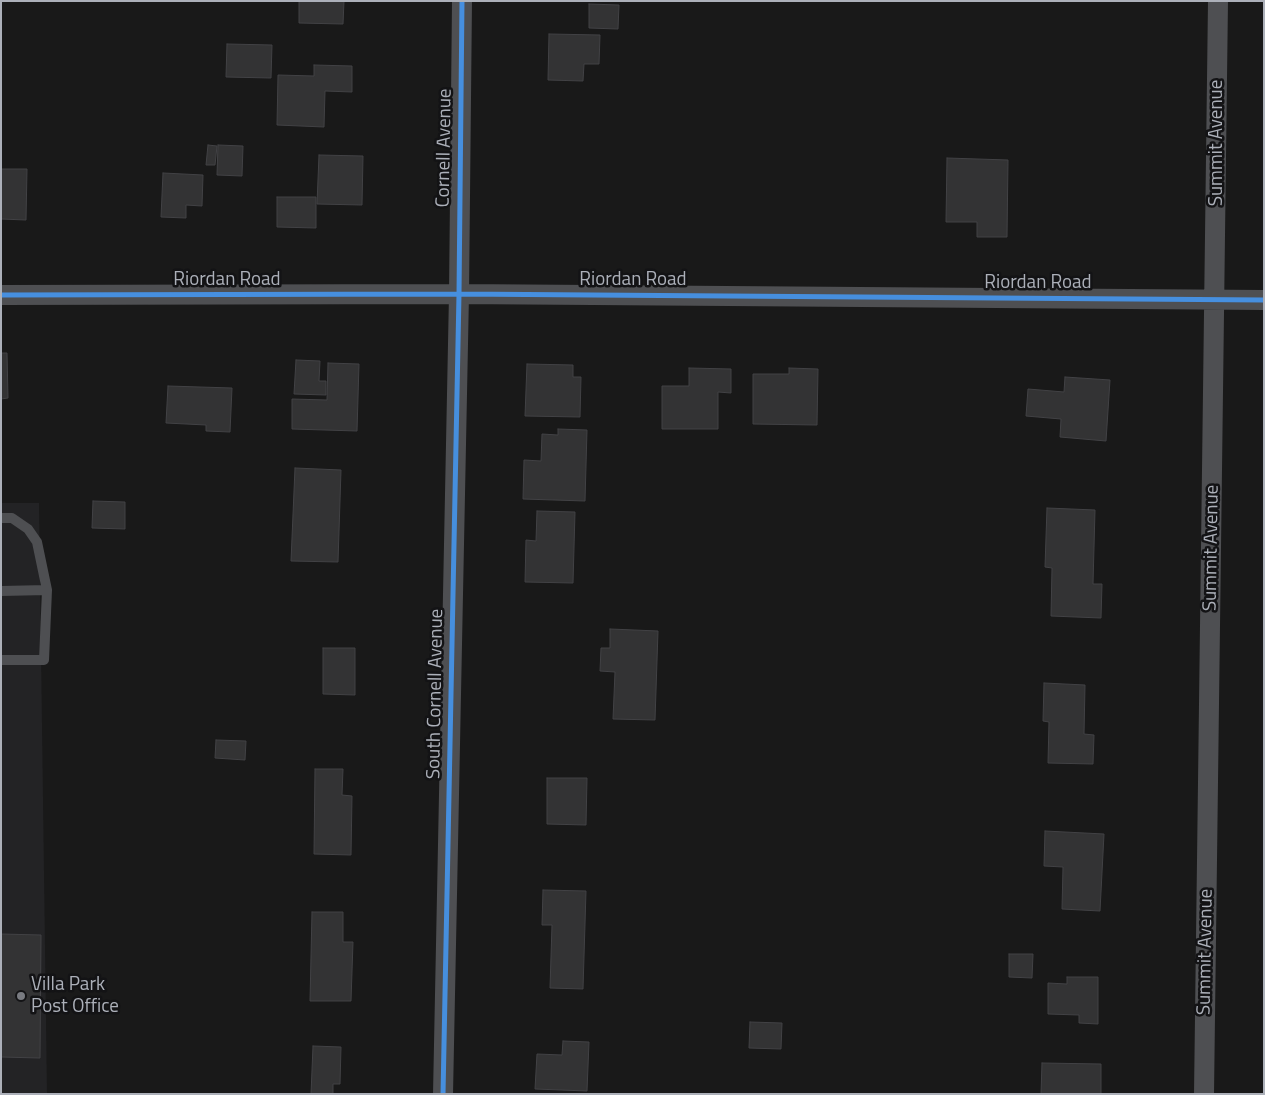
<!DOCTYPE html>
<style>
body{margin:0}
#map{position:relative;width:1265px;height:1095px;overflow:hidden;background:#191919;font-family:"Titillium Web",sans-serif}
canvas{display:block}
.frame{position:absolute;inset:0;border:2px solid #acb0b9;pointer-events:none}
</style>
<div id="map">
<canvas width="1265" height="1095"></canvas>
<div class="frame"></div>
</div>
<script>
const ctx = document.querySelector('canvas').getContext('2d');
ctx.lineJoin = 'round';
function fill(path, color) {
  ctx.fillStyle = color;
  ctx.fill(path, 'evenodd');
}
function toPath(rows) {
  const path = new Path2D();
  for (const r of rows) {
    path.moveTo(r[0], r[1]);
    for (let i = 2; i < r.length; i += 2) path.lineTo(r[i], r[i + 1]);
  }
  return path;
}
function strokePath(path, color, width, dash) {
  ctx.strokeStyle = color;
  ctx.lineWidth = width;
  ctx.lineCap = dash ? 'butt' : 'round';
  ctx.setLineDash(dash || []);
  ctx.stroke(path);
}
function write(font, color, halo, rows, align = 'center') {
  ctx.font = font + ' "Titillium Web",sans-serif';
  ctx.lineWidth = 5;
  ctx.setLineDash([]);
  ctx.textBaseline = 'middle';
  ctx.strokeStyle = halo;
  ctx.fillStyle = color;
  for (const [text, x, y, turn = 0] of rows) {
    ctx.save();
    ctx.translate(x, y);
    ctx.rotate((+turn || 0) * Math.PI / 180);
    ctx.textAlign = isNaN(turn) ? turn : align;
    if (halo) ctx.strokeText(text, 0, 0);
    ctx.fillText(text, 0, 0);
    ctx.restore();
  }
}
const built = toPath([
 [1,503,39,503,47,1094,1,1094]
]);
const building = toPath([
 [299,1,344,1,343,24,299,23,299,1],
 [589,4,619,5,618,29,589,28,589,4],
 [549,34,600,35,599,64,584,64,583,81,548,80,549,34],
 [227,44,272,45,271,78,226,77,227,44],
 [314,65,352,66,352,92,325,91,324,127,277,125,278,75,314,76,314,65],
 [208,145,217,146,215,165,206,165,208,145],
 [218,145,243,146,242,176,217,175,218,145],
 [319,155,363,156,362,205,317,204,319,155],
 [947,158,1008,160,1007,237,977,237,977,222,946,222,947,158],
 [1,169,27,169,26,220,1,219,1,169],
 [163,173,203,175,202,206,186,205,186,218,161,217,163,173],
 [277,197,316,197,316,228,277,227,277,197],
 [1,353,7,353,8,398,1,399,1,353],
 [296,360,320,361,319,381,326,381,326,395,294,394,296,360],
 [328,363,359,364,357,431,292,429,292,399,327,400,328,363],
 [527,364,573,365,573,377,581,377,580,417,525,416,527,364],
 [689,368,731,369,731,393,718,392,718,429,662,429,662,386,689,386,689,368],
 [789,368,818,369,817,425,753,424,753,374,789,374,789,368],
 [1065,377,1110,380,1106,441,1060,437,1061,419,1026,416,1028,389,1064,392,1065,377],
 [168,386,232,388,230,432,206,431,206,425,166,423,168,386],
 [558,429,587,430,585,501,523,499,524,460,541,461,542,434,558,435,558,429],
 [295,468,341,470,338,562,291,561,295,468],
 [93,501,125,502,125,529,92,528,93,501],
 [1047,508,1095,510,1093,584,1102,584,1101,618,1051,616,1052,568,1045,567,1047,508],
 [537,511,575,512,573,583,525,582,526,540,536,541,537,511],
 [610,629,658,631,655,720,613,719,615,672,600,671,601,648,610,648,610,629],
 [323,648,355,648,355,695,323,694,323,648],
 [1044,683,1085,685,1084,734,1094,735,1093,764,1048,763,1049,722,1043,721,1044,683],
 [216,740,246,741,245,760,215,758,216,740],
 [315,769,343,769,342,795,352,796,351,855,314,854,315,769],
 [547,778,587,778,586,825,547,824,547,778],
 [1045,831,1104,834,1100,911,1062,909,1063,867,1044,866,1045,831],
 [543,890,586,891,583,989,550,988,552,925,542,925,543,890],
 [312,912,343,912,343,942,353,942,351,1001,310,1001,312,912],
 [1,934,41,935,40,1058,1,1057,1,934],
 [1009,954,1033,954,1032,978,1009,977,1009,954],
 [1067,977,1098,977,1098,1024,1079,1023,1079,1015,1048,1014,1048,983,1067,984,1067,977],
 [750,1022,782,1023,781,1049,749,1048,750,1022],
 [563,1041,589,1042,587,1091,535,1089,537,1054,562,1055,563,1041],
 [313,1046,341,1047,340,1084,333,1084,333,1094,311,1094,313,1046],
 [1042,1063,1101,1064,1101,1094,1041,1094,1042,1063]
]);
const lane = toPath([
 [1,518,12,518,28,529,37,542,47,590,44,660,1,660],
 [1,591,47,590]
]);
const street = toPath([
 [1,295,459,294,1264,300],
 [443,1094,459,294,462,1],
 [1204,1094,1218,1]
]);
const cycleway = toPath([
 [1,295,459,294,1264,300],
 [443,1094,459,294,462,1]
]);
const markers = [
 [21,996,5,"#797b81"]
];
const streetNames = [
 ["Summit Avenue",1217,143,-90],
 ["Cornell Avenue",445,148,-89],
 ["Riordan Road",227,280],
 ["Riordan Road",633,280],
 ["Riordan Road",1038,283],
 ["Summit Avenue",1212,548,-89],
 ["South Cornell Avenue",436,694,-89],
 ["Summit Avenue",1206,952,-89]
];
const poiNames = [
 ["Villa Park",31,985],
 ["Post Office",31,1007]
];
fill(built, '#232325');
fill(building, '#333334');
strokePath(building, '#424245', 1);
strokePath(lane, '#4e4f52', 10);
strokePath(street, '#4e4f52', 20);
strokePath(cycleway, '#468fdf', 5);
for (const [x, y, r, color] of markers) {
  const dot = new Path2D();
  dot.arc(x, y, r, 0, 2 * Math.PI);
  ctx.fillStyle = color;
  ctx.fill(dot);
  strokePath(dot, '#131315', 2);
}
write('19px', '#acb0b9', '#131315', streetNames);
write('19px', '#acb0b9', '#131315', poiNames, 'left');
</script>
